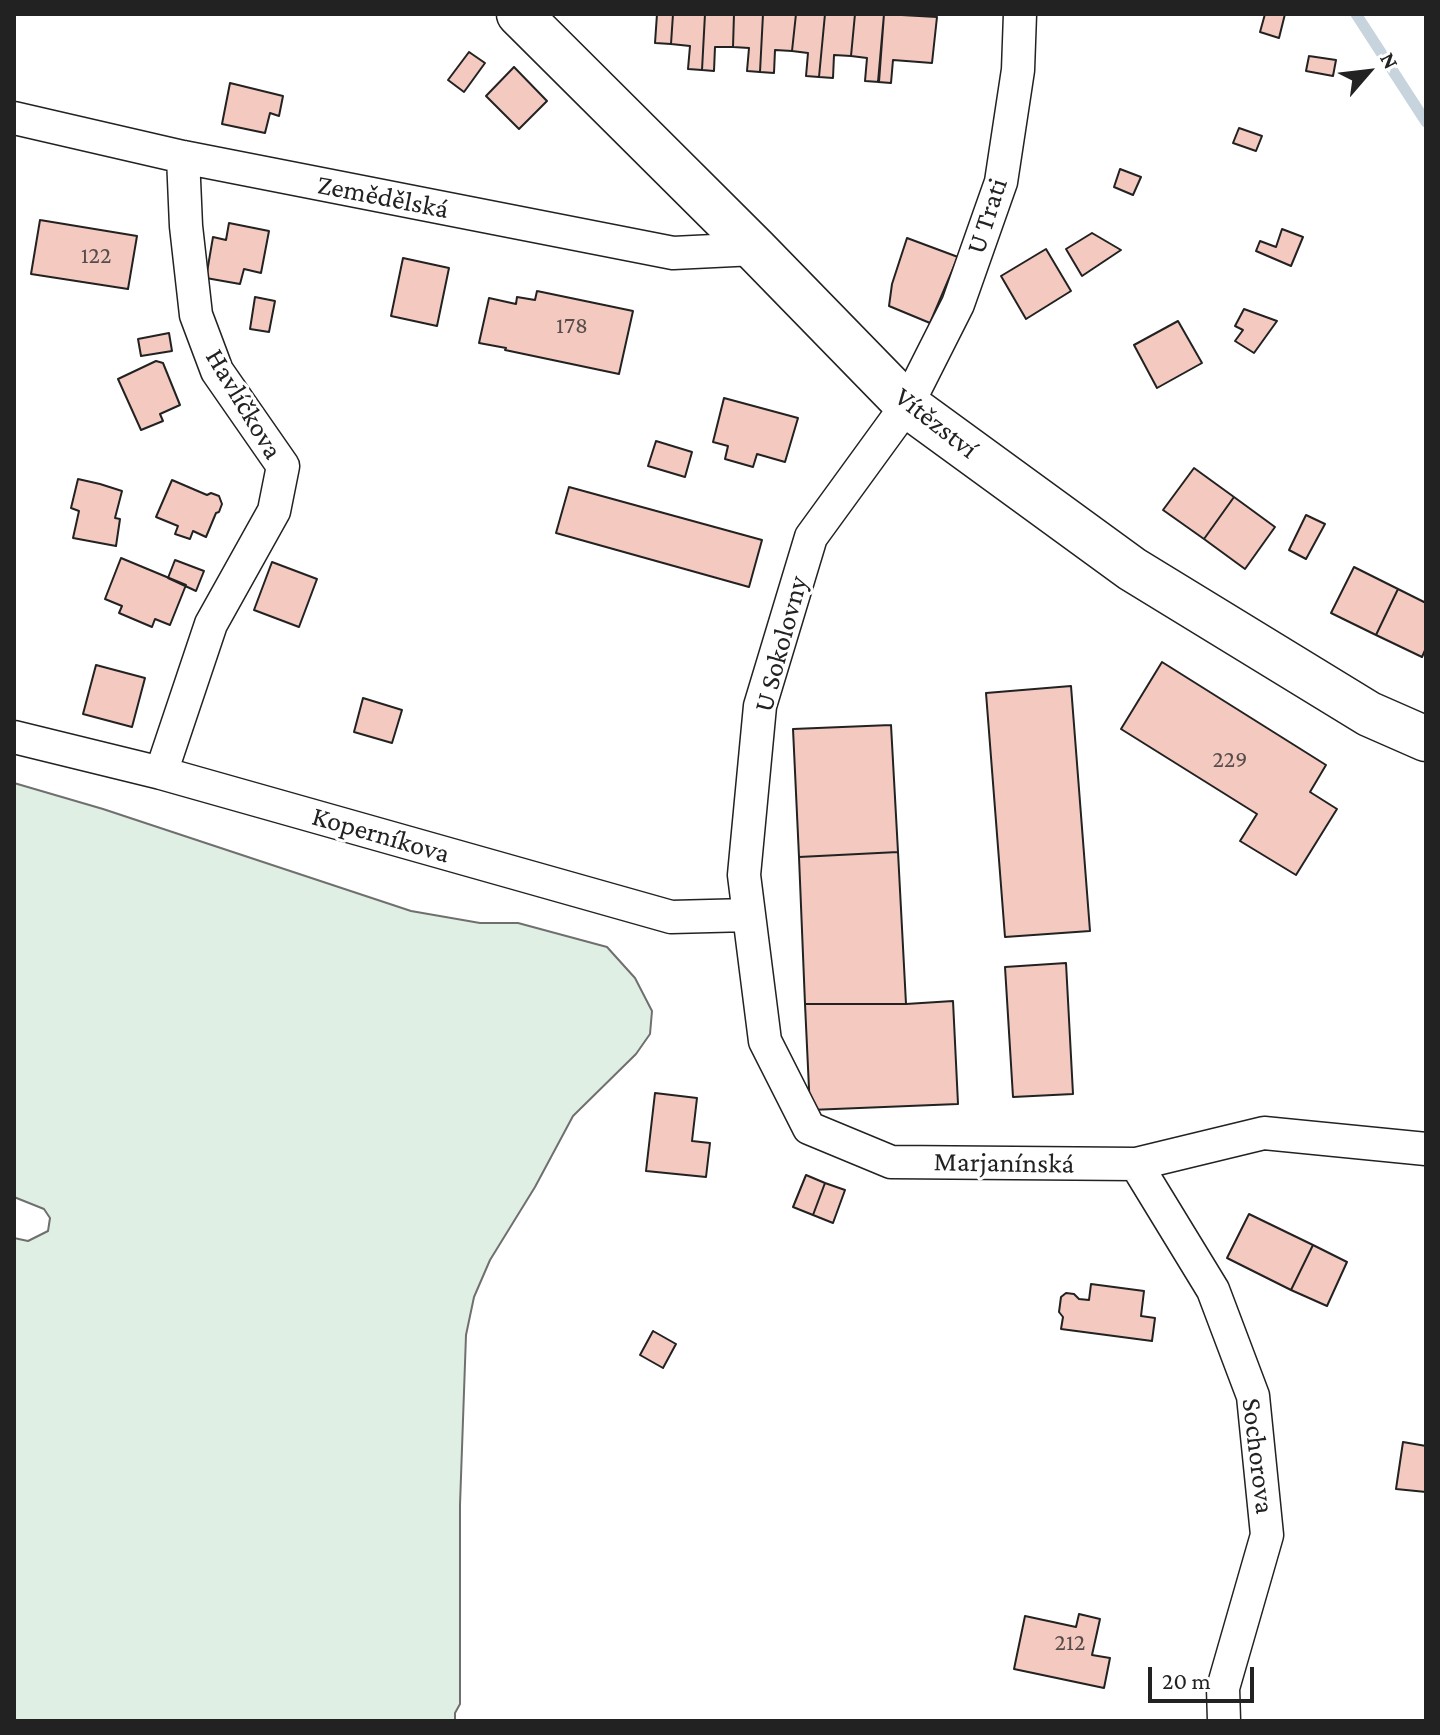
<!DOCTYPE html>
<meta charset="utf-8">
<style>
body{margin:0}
#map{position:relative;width:1440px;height:1735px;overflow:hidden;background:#fff;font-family:"Crimson Pro",serif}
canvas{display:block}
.frame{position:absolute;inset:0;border:16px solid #222;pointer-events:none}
.north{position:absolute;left:1328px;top:32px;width:80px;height:80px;-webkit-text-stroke:6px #fff;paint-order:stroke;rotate:62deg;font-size:22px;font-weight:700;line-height:32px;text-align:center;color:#222}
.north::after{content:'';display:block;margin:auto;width:28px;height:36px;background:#222;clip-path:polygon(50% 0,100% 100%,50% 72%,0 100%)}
.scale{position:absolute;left:1148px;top:1667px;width:106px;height:36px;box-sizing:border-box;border:4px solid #222;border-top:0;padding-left:10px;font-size:24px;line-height:28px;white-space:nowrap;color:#222;-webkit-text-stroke:6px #fff;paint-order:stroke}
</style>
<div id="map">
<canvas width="1440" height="1735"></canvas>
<div class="frame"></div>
<div class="north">N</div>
<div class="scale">20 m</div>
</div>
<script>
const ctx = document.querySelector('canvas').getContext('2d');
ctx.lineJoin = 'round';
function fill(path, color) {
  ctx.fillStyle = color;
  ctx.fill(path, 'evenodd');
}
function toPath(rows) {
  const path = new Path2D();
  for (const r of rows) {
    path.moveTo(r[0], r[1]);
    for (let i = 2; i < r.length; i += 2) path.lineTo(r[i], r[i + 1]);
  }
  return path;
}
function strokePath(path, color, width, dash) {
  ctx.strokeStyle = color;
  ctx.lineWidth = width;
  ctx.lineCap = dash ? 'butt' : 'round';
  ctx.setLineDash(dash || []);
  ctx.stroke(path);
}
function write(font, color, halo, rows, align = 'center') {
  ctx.font = font + ' "Crimson Pro",serif';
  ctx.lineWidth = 6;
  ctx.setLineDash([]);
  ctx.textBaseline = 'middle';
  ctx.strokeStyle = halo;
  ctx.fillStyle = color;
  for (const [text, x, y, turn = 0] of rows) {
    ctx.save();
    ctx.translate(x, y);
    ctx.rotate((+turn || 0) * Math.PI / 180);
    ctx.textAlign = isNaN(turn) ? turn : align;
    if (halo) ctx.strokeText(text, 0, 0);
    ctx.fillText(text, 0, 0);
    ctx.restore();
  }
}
const green = toPath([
 [14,783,103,809,411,911,480,923,518,923,607,947,635,978,652,1011,650,1034,636,1054,573,1116,535,1187,490,1260,474,1297,466,1335,460,1505,460,1704,455,1713,455,1721,14,1721,14,1238,28,1241,48,1231,50,1218,44,1209,14,1197,14,783]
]);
const stream = toPath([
 [1356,14,1426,122]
]);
const building = toPath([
 [657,14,673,14,671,44,655,43,657,14],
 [673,14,705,14,702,70,688,69,690,46,671,44,673,14],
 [705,14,734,14,733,47,715,47,714,71,702,70,705,14],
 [734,14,763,14,760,72,747,71,749,48,733,47,734,14],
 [763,14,796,14,792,51,775,50,774,73,760,72,763,14],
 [796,14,825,14,819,77,806,76,808,53,792,51,796,14],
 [825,14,855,14,851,56,834,55,833,78,819,77,825,14],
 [855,14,884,14,879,82,865,81,867,58,851,56,855,14],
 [884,14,937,17,932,63,893,60,891,83,878,82,884,14],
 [1265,14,1285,14,1279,38,1260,32,1265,14],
 [469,52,485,63,464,92,448,80,469,52],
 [1309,56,1336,60,1333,76,1306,71,1309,56],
 [514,67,547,101,519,129,486,96,514,67],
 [230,83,283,96,279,116,270,113,265,133,222,124,230,83],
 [1239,128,1262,136,1256,151,1233,143,1239,128],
 [1120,169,1141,177,1133,195,1114,187,1120,169],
 [40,220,137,236,128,289,31,274,40,220],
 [229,223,269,231,261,273,244,269,240,284,206,278,213,237,226,240,229,223],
 [1282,229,1303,237,1291,266,1256,251,1260,241,1276,247,1282,229],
 [1092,233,1121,250,1082,276,1066,249,1092,233],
 [907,238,958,257,930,323,889,306,892,284,907,238],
 [1046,249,1071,291,1026,319,1001,276,1046,249],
 [403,258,449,268,437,326,391,316,403,258],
 [537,291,633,311,619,374,505,350,506,348,479,343,489,298,516,304,517,297,535,300,537,291],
 [255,297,275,301,269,332,250,329,255,297],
 [1244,309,1277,321,1254,353,1235,341,1243,330,1235,326,1244,309],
 [1178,321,1202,363,1157,388,1134,345,1178,321],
 [169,333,172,351,141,356,138,339,169,333],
 [156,361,163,363,180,405,160,414,163,421,141,430,118,379,156,361],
 [724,398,798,418,785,462,757,454,753,467,725,459,728,446,713,442,724,398],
 [656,441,692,452,685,477,648,466,656,441],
 [1194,468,1234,497,1204,539,1163,510,1194,468],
 [78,479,100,484,122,491,115,518,120,519,116,546,73,538,79,511,71,508,78,479],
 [172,480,207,495,211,493,219,496,222,504,219,512,216,513,206,537,193,531,190,539,175,534,178,526,156,517,172,480],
 [569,487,762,540,749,587,556,533,569,487],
 [1234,497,1275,527,1245,569,1204,539,1234,497],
 [1306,515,1325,524,1306,559,1289,550,1306,515],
 [121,558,186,585,170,625,155,619,152,627,119,613,122,606,105,599,121,558],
 [175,560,204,571,196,591,168,578,175,560],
 [272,562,317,579,299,627,254,610,272,562],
 [1354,567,1398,589,1376,635,1331,613,1354,567],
 [1398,589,1426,603,1426,648,1422,657,1376,635,1398,589],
 [1162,662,1326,765,1310,792,1337,809,1296,875,1240,841,1257,814,1121,729,1162,662],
 [96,665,145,678,132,727,83,714,96,665],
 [1071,686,1090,931,1005,937,986,693,1071,686],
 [363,698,402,710,392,743,354,732,363,698],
 [891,725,898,852,799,857,793,729,891,725],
 [898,852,906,1004,805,1004,799,857,898,852],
 [1066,963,1073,1094,1013,1097,1005,967,1066,963],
 [953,1001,958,1104,810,1110,805,1004,906,1004,953,1001],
 [655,1093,697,1098,692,1141,710,1143,706,1177,646,1171,655,1093],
 [806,1175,825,1183,813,1215,793,1207,806,1175],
 [825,1183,845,1190,833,1223,813,1215,825,1183],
 [1249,1214,1313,1245,1291,1290,1227,1258,1249,1214],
 [1313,1245,1347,1262,1327,1306,1291,1290,1313,1245],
 [1091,1284,1144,1291,1141,1316,1155,1318,1152,1341,1061,1329,1063,1317,1059,1312,1061,1297,1066,1293,1074,1294,1079,1299,1089,1300,1091,1284],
 [653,1331,676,1344,663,1368,640,1355,653,1331],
 [1403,1442,1426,1446,1426,1492,1396,1489,1403,1442],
 [1079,1614,1100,1619,1092,1655,1110,1658,1104,1688,1014,1669,1025,1616,1076,1627,1079,1614]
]);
const minor = toPath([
 [1020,14,1018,70,1001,182,958,304,907,405,811,537,760,706,744,875,765,1041,809,1128,891,1162,1136,1164,1264,1133,1426,1149],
 [14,118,183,157,673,253,755,249],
 [14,737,161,773,671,917,749,915],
 [161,773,211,624,274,511,283,466,217,371,196,315,186,226,183,157],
 [1136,1164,1213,1290,1253,1396,1267,1535,1223,1688,1224,1721]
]);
const secondary = toPath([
 [519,14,755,249,907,405,1132,569,1369,714,1426,739]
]);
const numberNames = [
 ["122",96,256],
 ["178",572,326],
 ["229",1230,760],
 ["212",1070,1643]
];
const streetNames = [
 ["Zemědělská",383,197,11],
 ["U Trati",987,216,-72],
 ["Havlíčkova",244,404,59],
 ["Vítězství",936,423,38],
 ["U Sokolovny",781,644,-75],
 ["Koperníkova",381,835,16],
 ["Marjanínská",1004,1163,1],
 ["Sochorova",1258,1456,83]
];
fill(green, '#e0efe3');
strokePath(green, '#6f6f6f', 2);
strokePath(stream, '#c7d3dd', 11);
fill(building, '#f3c9c0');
strokePath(building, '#222', 2);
strokePath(minor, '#222', 35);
strokePath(secondary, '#222', 47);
strokePath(minor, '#fff', 32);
strokePath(secondary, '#fff', 44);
write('24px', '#564c4a', null, numberNames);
write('28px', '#222', '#fff', streetNames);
</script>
